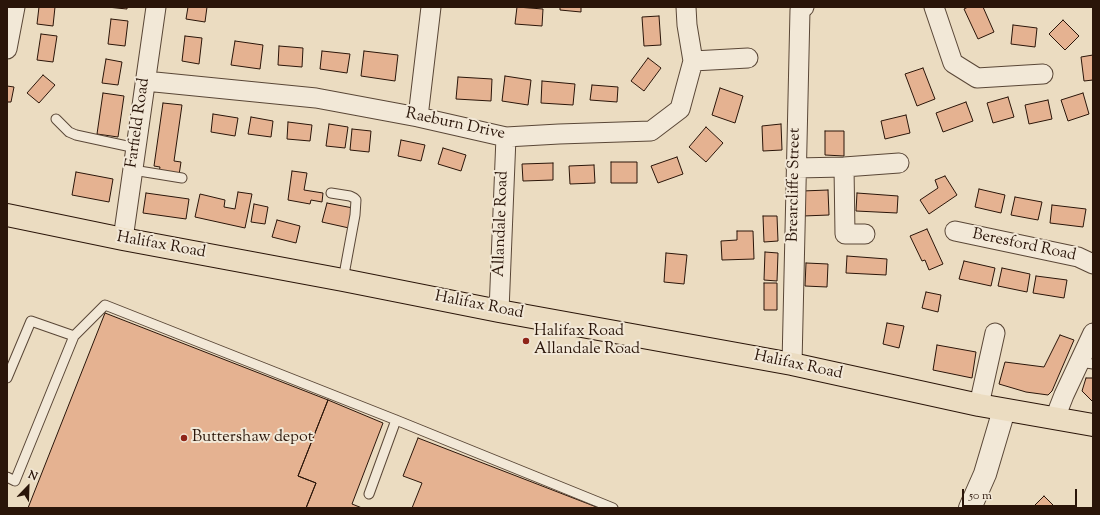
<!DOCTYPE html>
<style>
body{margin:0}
#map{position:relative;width:1100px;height:515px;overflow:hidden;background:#ebdcc1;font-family:"Sorts Mill Goudy",serif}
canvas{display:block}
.frame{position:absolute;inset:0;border:8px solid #2a1509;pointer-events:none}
.north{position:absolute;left:8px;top:467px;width:40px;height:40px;-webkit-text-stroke:3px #f2e8d7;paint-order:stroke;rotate:23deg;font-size:11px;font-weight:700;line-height:16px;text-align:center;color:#2a1509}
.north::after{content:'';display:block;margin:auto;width:14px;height:18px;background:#2a1509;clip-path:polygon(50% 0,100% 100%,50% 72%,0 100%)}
.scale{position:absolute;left:962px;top:489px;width:115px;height:18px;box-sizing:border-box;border:2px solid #2a1509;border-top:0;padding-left:5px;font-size:12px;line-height:14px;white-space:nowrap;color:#2a1509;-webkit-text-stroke:3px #f2e8d7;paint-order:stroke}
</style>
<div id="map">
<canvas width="1100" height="515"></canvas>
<div class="frame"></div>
<div class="north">N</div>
<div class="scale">50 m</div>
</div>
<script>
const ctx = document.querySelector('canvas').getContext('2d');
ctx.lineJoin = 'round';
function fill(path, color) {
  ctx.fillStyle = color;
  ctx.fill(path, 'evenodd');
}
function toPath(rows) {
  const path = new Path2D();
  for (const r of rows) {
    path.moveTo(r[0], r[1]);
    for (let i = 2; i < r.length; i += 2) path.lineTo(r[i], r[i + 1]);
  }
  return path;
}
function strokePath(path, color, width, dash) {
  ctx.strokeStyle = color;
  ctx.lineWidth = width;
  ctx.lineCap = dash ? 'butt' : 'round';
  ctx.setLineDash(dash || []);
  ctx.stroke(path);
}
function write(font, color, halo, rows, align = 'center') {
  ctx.font = font + ' "Sorts Mill Goudy",serif';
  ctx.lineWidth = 4;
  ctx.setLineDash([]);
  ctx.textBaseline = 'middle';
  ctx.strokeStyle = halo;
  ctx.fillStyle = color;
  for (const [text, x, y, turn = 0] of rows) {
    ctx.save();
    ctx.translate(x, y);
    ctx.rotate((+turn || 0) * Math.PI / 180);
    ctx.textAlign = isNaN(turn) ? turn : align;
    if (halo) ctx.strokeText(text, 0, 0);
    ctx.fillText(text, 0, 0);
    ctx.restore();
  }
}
const building = toPath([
 [39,7,55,7,53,26,37,24,39,7],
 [107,7,127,7,127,9,107,7],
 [188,7,207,7,205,22,186,19,188,7],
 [517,7,543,9,542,26,515,24,517,7],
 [560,7,581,7,581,12,560,10,560,7],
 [968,7,983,7,994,32,978,39,964,9,968,7],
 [659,16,661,45,644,46,642,17,659,16],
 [111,19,128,21,125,46,108,44,111,19],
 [1063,20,1079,36,1065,50,1049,34,1063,20],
 [1013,25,1037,28,1035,47,1011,44,1013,25],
 [41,34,57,36,53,62,37,60,41,34],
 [185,36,202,38,199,64,182,61,185,36],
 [235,41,263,45,260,69,231,65,235,41],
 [279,46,303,48,302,67,278,65,279,46],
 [322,51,350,54,347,73,320,69,322,51],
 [364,51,398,55,395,81,361,76,364,51],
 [1093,55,1093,80,1084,81,1081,57,1093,55],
 [648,58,661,68,644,91,631,81,648,58],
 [106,59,122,62,118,85,102,83,106,59],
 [923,68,935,99,917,106,905,74,923,68],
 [43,75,55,85,39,103,27,93,43,75],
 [505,76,531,80,528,105,502,101,505,76],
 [458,77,492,79,491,101,456,99,458,77],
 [542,81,575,84,573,105,541,103,542,81],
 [592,85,618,87,617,102,590,100,592,85],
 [7,86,14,87,11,102,7,102,7,86],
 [720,88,743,96,735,123,712,115,720,88],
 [103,93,124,96,118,137,97,134,103,93],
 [1083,93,1089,114,1068,121,1061,100,1083,93],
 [1008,97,1014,117,993,123,987,103,1008,97],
 [1048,100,1052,119,1029,124,1025,105,1048,100],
 [966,102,973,121,943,132,936,113,966,102],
 [163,103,182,105,174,161,181,162,179,175,159,172,160,167,154,166,163,103],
 [213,114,238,118,235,136,211,132,213,114],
 [906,115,910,133,885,139,881,121,906,115],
 [251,117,273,121,271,137,248,134,251,117],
 [288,122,312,125,310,141,287,139,288,122],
 [329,124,348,127,345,148,326,146,329,124],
 [781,124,782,150,763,151,762,126,781,124],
 [706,127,723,143,706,162,689,147,706,127],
 [352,129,371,131,369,152,350,150,352,129],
 [825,131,844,131,844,156,825,155,825,131],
 [401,140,425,145,421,161,398,156,401,140],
 [443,148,466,155,461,171,438,164,443,148],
 [677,157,683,174,658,183,651,166,677,157],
 [611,162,637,162,637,183,611,183,611,162],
 [553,163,553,180,523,181,522,164,553,163],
 [594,165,595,183,570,184,569,166,594,165],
 [292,171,307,173,304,190,323,193,322,202,311,200,310,204,288,200,292,171],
 [76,172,113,179,109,202,72,195,76,172],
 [945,176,957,195,929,214,920,200,938,188,935,180,945,176],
 [979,189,1005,195,1001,213,975,207,979,189],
 [828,190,829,215,803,216,802,191,828,190],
 [238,192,252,194,245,228,195,217,200,194,225,200,224,207,235,209,238,192],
 [146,193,189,199,186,219,143,213,146,193],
 [857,193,898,196,897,213,856,211,857,193],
 [1015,197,1042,202,1038,220,1011,215,1015,197],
 [327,203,353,208,349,228,322,222,327,203],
 [254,204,268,207,265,224,251,222,254,204],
 [1052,205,1086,209,1083,227,1050,223,1052,205],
 [763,216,777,216,778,241,764,242,763,216],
 [277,220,300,226,296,243,272,237,277,220],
 [927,229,943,264,929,270,925,260,922,261,910,236,927,229],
 [737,231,753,231,754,259,722,260,721,241,737,240,737,231],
 [765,252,778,253,777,281,764,280,765,252],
 [666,253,687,255,684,284,664,282,666,253],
 [847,256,887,259,886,275,846,273,847,256],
 [964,261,995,268,991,286,959,279,964,261],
 [806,263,828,264,827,287,805,286,806,263],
 [1002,268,1030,274,1027,292,998,286,1002,268],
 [1036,276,1067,280,1064,298,1033,293,1036,276],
 [764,283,777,283,777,310,764,310,764,283],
 [926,292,941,295,938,312,922,308,926,292],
 [105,313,328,400,298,476,316,483,306,508,28,508,105,313],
 [887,323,904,326,899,348,883,344,887,323],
 [1060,335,1074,340,1052,391,1048,395,1026,392,999,384,1005,362,1044,367,1060,335],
 [937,345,976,352,972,378,933,370,937,345],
 [1086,378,1093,378,1093,402,1082,391,1086,378],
 [328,400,383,423,352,504,362,508,306,508,316,483,298,476,328,400],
 [418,438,599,508,412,508,422,483,403,476,418,438],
 [1044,496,1056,508,1032,508,1044,496]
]);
const service = toPath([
 [56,119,69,132,76,135,136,148],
 [133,170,182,178],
 [331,193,350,196,354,198,356,200,355,215,343,280],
 [74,336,105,305,396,420],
 [1080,362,1093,364],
 [7,378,31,321,74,336,15,481,7,477],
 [369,494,396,420,613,508]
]);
const minor = toPath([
 [934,7,953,63,977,78,1043,74],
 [7,49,15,7],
 [693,61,748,58],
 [145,81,316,98,418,117,506,137,559,134,651,131,680,109,693,61,687,25,686,7],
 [418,117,431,7],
 [844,167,845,234,865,234],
 [796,168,844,167,899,163],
 [955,231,1078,257,1093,264],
 [123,239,156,7],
 [499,311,506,137],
 [792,364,800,10,804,7],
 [979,405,995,333],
 [1055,418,1064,395,1093,333]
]);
const tertiary = toPath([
 [970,508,985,474,1004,410]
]);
const trunk = toPath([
 [7,215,123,239,343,280,499,311,792,364,979,405,1093,425]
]);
const markers = [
 [526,341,4,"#8f2418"],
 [184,438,4,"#8f2418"]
];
const streetNames = [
 ["Farfield Road",139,123,-82],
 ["Raeburn Drive",455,125,12],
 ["Brearcliffe Street",795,185,-89],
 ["Allandale Road",502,224,-88],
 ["Halifax Road",161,246,10],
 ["Beresford Road",1024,246,12],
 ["Halifax Road",479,306,11],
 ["Halifax Road",798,366,12]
];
const poiNames = [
 ["Halifax Road",534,332],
 ["Allandale Road",534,350],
 ["Buttershaw depot",192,438]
];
fill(building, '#e5b291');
strokePath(building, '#2a1509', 1);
strokePath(service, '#5a4737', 11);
strokePath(minor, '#5a4737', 21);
strokePath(tertiary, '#5a4737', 24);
strokePath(trunk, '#2a1509', 24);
strokePath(service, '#f2e8d7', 9);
strokePath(minor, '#f2e8d7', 19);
strokePath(tertiary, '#f2e8d7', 22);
strokePath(trunk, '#ebdcc1', 22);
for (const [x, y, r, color] of markers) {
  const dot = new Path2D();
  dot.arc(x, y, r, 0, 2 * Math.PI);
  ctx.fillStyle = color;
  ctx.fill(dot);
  strokePath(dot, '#f2e8d7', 1.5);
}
write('16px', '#2a1509', '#f2e8d7', streetNames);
write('16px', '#2a1509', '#f2e8d7', poiNames, 'left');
</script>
